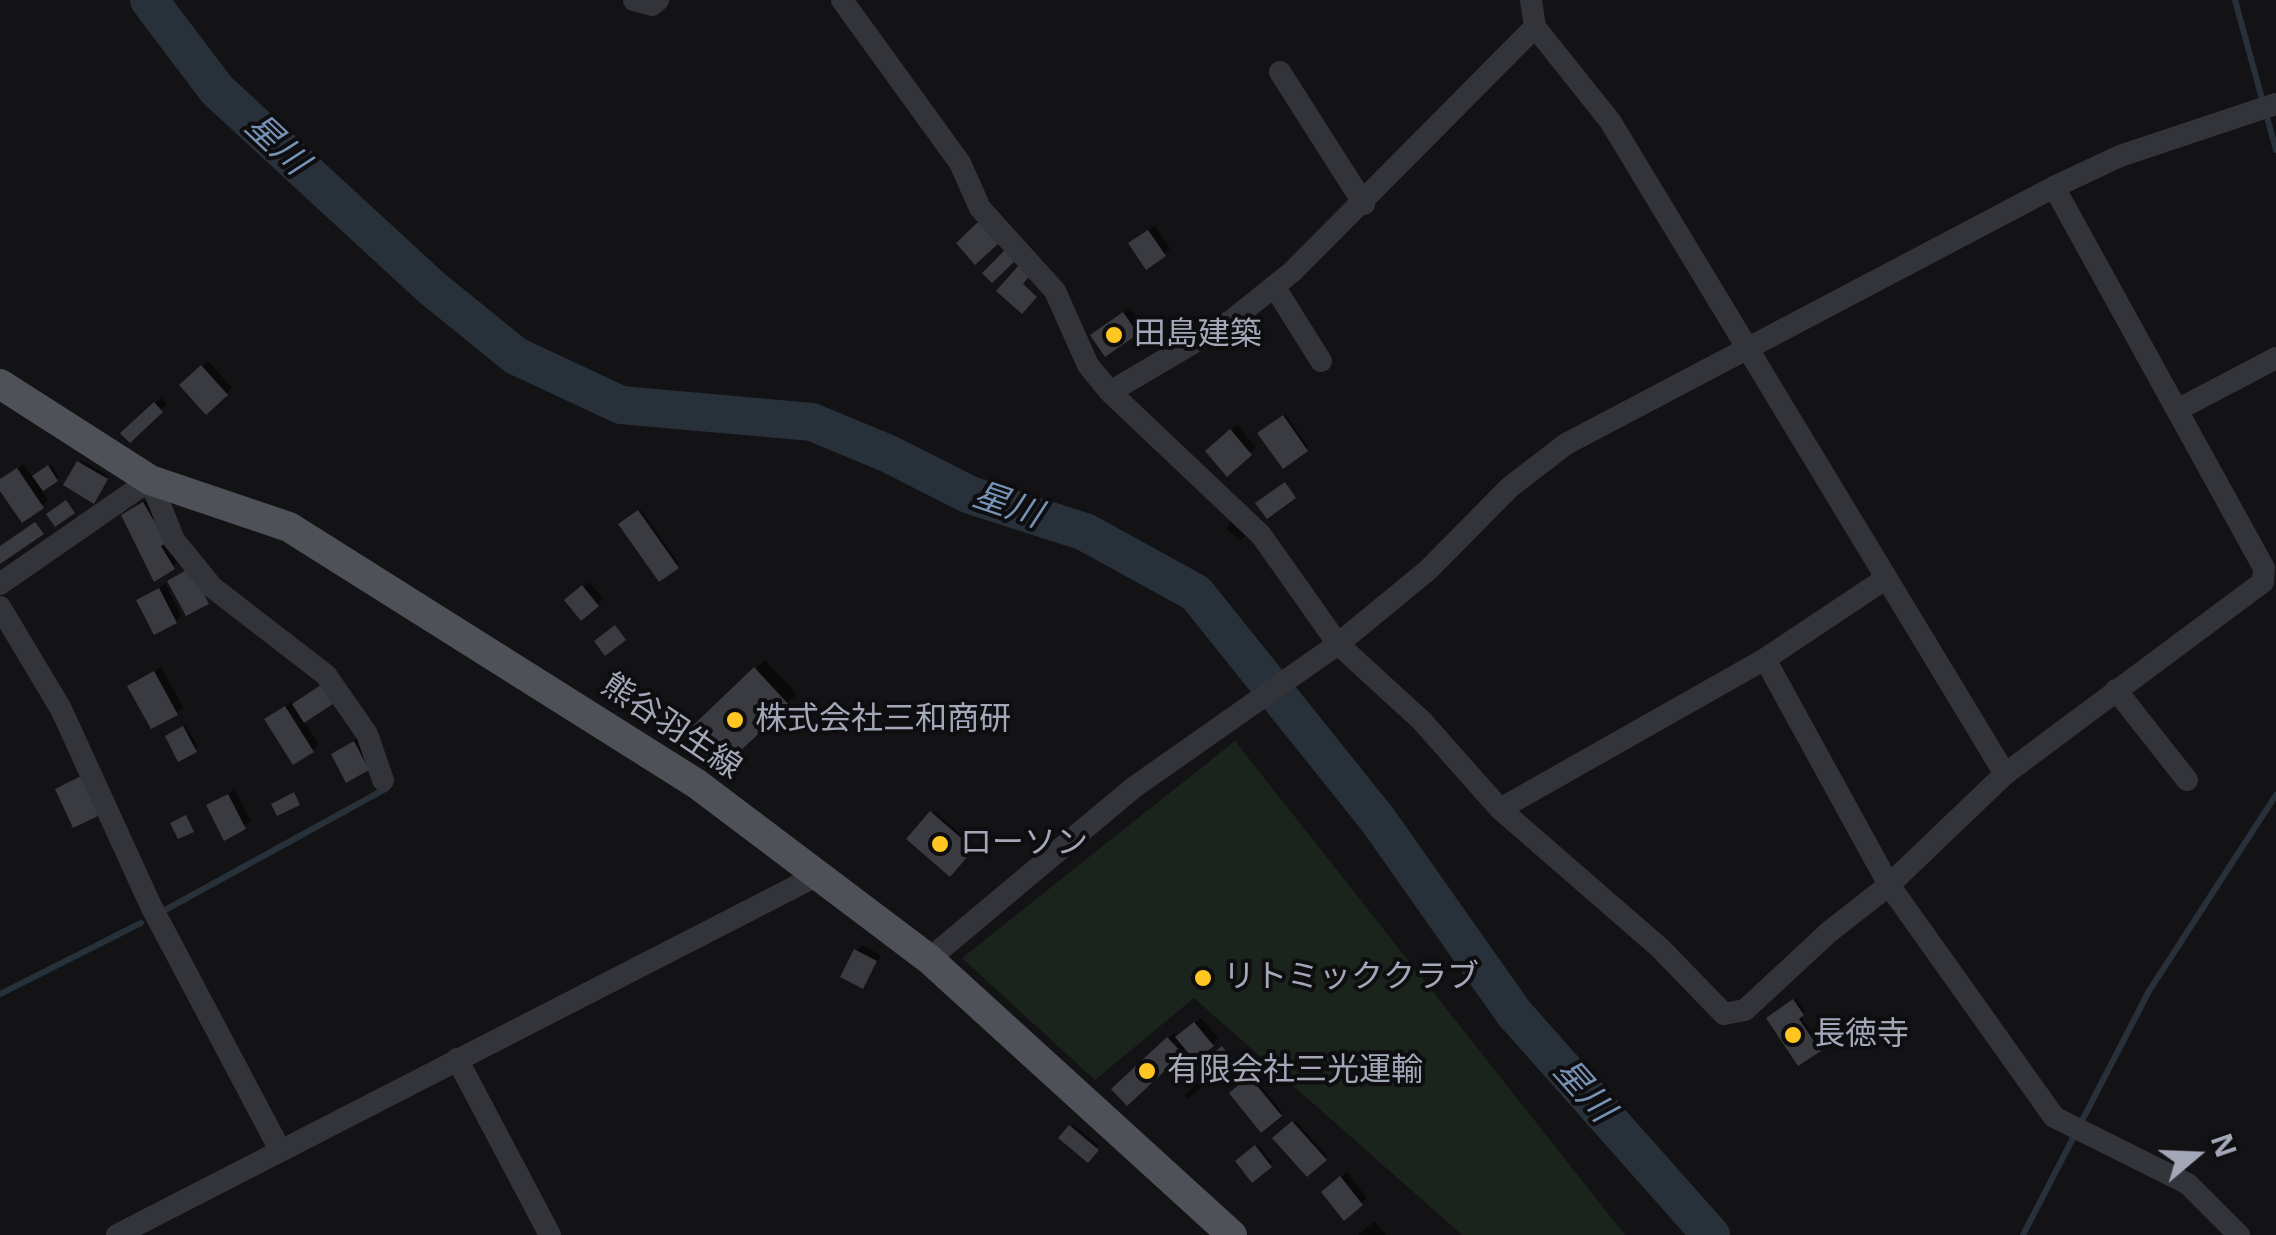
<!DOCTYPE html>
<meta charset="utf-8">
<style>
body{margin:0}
#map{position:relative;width:2276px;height:1235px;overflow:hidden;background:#131315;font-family:"Noto Sans",sans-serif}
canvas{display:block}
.north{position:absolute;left:2146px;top:1105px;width:100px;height:100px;-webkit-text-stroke:8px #0e0e10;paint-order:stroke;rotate:71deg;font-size:28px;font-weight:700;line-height:40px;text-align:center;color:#a3a7b7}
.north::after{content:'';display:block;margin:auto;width:35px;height:45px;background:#a3a7b7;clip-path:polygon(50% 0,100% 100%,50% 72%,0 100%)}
</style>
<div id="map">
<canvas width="2276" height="1235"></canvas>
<div class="north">N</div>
</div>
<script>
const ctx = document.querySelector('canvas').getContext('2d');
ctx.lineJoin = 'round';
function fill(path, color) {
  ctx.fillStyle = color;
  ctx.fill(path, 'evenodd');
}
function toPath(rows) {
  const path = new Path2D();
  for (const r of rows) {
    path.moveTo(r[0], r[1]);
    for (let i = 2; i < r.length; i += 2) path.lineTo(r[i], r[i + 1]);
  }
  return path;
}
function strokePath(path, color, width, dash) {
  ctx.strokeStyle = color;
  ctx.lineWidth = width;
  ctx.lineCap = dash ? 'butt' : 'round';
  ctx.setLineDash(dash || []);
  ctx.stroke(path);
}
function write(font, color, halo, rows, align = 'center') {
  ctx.font = font + ' "Noto Sans","Noto Sans JP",sans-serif';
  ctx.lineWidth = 8;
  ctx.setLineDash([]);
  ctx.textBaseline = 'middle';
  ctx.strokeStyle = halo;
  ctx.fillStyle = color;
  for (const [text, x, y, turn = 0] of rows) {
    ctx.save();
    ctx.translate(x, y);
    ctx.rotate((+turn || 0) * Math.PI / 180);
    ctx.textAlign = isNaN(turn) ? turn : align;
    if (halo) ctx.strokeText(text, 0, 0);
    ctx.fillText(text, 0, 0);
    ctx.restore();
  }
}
const green = toPath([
 [1235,741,1625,1235,1462,1235,1194,998,1095,1080,962,958]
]);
const shadow = toPath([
 [1155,226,1170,249,1164,254,1137,238],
 [1130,308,1143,326,1106,354,1099,330],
 [208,361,232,388,206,412,182,385],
 [161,398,167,404,130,440,124,433],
 [1286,415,1308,447,1283,465,1260,433],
 [1237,425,1256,447,1227,473,1208,451],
 [81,460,108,476,95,498,66,484],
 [24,464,33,478,51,465,59,477,41,490,48,500,42,506,0,486,4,477],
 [150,498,180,561,155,579,141,555,145,551,130,510],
 [641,510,679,564,659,579,621,524],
 [1238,514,1253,527,1240,541,1226,528],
 [590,582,603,599,597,604,573,595],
 [165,584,181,615,176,621,139,601],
 [765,660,797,694,717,769,685,736],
 [161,667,183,707,177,713,130,686],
 [292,702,318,744,312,750,273,713],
 [186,726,198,747,179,758,170,734],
 [360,737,368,768,334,754],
 [234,790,251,821,225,837,209,806],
 [934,811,974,846,949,874,909,838],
 [862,945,881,955,863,986,856,951],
 [1796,999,1805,1011,1800,1015,1821,1047,1799,1063,1771,1016],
 [1201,1018,1218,1038,1212,1044,1187,1047,1127,1103,1114,1089,1174,1033,1178,1037],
 [1253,1076,1282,1112,1262,1129,1232,1093],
 [1202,1079,1206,1084,1187,1099,1184,1095],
 [1296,1121,1327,1156,1307,1174,1276,1138],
 [1073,1124,1099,1146,1088,1160,1061,1138],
 [1258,1145,1272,1163,1252,1179,1238,1162],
 [1347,1172,1367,1198,1361,1203,1330,1187],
 [1375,1221,1386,1235,1358,1235]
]);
const stream = toPath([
 [2235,0,2276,150],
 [167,909,387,788],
 [0,994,141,923],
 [2023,1235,2149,991,2276,795]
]);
const river = toPath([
 [149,0,217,90,432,288,516,356,621,405,812,422,889,454,970,495,1085,532,1196,593,1378,820,1514,1013,1711,1235]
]);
const building = toPath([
 [978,222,998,244,975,265,956,243],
 [1148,230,1166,256,1146,270,1128,243],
 [1005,250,1015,261,992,283,982,273],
 [1019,265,1030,275,1023,284,1037,297,1022,314,996,291],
 [1123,312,1138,334,1105,357,1090,335],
 [201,365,228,395,206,415,179,385],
 [154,402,163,412,130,443,120,433],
 [1283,415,1308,451,1283,469,1257,433],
 [1230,429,1252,455,1227,477,1205,451],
 [77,461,108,479,94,504,63,485],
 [48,465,58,481,43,491,32,476],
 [17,468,44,508,22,523,0,491,0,479],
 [1285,482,1296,498,1267,519,1255,503],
 [66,500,75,513,55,527,46,514],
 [143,502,167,543,161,546,175,569,154,582,121,515],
 [638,510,679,568,659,582,618,524],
 [35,522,44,534,0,564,0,546],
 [190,568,209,604,186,616,167,581],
 [582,585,599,606,581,621,564,600],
 [159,588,177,623,154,635,136,600],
 [615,625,626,640,605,656,594,641],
 [754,667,789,705,717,773,682,736],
 [154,671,178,715,151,729,127,686],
 [327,681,339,700,304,723,292,704],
 [285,706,314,752,293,765,264,719],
 [183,726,197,752,178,762,165,736],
 [354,741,369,770,346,783,331,754],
 [81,776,100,815,73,828,55,789],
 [294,792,300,805,277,816,271,804],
 [228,794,246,829,224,841,206,805],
 [930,811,974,849,950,877,906,839],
 [186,815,194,832,178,839,170,823],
 [854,949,877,961,863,989,840,977],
 [1793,999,1804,1015,1799,1019,1821,1051,1798,1066,1766,1018],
 [1194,1022,1214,1046,1195,1061,1175,1037],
 [1167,1037,1183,1054,1127,1106,1111,1089],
 [1222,1046,1232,1059,1205,1080,1195,1067],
 [1249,1076,1282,1116,1261,1133,1229,1093],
 [1292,1121,1327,1160,1307,1177,1272,1138],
 [1069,1125,1099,1150,1088,1163,1058,1138],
 [1255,1145,1272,1167,1252,1183,1235,1161],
 [1340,1176,1363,1205,1344,1221,1321,1192]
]);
const minor = toPath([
 [634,0,652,5,658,0],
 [842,0,960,163,980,208,1055,291,1088,365,1110,392,1261,535,1338,644,1422,721,1500,809,1660,948,1724,1014,1745,1010,1829,932,1889,885,2005,774,2263,582,2264,568,2054,187],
 [1531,0,1535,27,1610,121,2005,774],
 [1280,72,1364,204],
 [1274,286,1321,361],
 [1110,392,1232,320,1292,272,1535,27],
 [2177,410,2276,358],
 [0,584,150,480,174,540,212,587,326,675,367,734,383,780],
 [0,607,61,709,151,906,279,1148],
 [1765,659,1889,885,2054,1117,2188,1184,2239,1235],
 [2116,690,2187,780],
 [1500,809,1765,659,1885,579],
 [929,959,1133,788,1338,644,1428,570,1510,487,1566,444,2054,187,2120,156,2276,104],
 [457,1059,550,1235],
 [117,1235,818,875]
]);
const major = toPath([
 [0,384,150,480,289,527,697,784,929,959,1232,1235]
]);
const markers = [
 [1114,335,10,"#ffc520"],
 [735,720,10,"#ffc520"],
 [940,844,10,"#ffc520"],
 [1203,978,10,"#ffc520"],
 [1793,1035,10,"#ffc520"],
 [1147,1071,10,"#ffc520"]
];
const poiNames = [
 ["田島建築",1134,335],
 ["株式会社三和商研",755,720],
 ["ローソン",960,844],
 ["リトミッククラブ",1223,978],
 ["長徳寺",1813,1035],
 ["有限会社三光運輸",1167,1071]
];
const streetNames = [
 ["熊谷羽生線",671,727,34]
];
const waterNames = [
 ["星川",276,145,43],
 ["星川",1007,506,19],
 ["星川",1583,1091,48]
];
fill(green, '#1a231c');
fill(shadow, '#0007');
strokePath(stream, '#28303a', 6);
strokePath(river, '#28303a', 38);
fill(building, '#3a3b40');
strokePath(minor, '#33343a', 22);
strokePath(major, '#4f5159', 30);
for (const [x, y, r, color] of markers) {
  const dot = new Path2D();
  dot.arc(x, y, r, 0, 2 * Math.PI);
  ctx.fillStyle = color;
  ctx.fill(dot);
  strokePath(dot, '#0e0e10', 4);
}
write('32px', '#a3a7b7', '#0e0e10', poiNames, 'left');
write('32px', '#a3a7b7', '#0e0e10', streetNames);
write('italic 35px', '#7693b6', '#0e0e10', waterNames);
</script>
